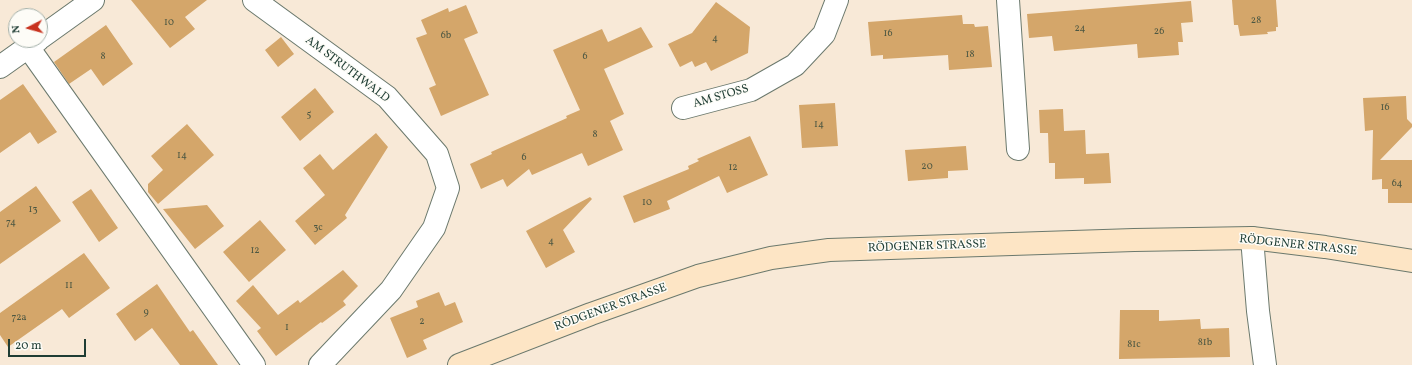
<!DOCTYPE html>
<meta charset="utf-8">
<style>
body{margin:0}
#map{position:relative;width:1412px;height:365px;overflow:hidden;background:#f8e9d7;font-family:Vollkorn,serif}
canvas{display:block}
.north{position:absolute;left:8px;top:8px;width:40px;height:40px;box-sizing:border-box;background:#fdfcf7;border:1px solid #a4b0a9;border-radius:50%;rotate:264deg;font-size:11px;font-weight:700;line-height:16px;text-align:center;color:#1f3d34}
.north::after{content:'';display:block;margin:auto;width:14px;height:18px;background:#c8321e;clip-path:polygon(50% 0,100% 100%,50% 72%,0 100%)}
.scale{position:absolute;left:8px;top:339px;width:78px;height:18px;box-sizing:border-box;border:2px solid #1f3d34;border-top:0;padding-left:5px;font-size:12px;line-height:14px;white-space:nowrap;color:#1f3d34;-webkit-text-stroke:3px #fdfcf7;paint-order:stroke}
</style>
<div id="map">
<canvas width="1412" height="365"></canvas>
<div class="north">N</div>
<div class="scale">20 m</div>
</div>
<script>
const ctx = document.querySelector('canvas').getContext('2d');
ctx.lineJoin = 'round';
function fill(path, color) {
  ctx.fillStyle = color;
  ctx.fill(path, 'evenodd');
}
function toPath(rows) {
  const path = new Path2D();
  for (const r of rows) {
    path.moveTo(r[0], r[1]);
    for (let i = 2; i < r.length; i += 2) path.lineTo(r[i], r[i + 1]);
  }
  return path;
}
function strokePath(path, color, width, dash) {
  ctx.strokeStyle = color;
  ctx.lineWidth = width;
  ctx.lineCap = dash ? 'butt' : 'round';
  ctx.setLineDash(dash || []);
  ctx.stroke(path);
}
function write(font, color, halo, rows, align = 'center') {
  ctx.font = font + ' Vollkorn,serif';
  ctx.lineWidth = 3;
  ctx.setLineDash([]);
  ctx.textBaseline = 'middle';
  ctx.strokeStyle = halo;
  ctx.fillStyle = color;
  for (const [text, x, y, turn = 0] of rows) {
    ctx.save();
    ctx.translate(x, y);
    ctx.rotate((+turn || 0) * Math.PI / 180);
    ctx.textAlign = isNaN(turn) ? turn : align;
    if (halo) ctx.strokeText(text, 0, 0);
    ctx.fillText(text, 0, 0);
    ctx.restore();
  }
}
const building = toPath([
 [131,0,207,0,185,17,195,29,170,48],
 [1232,0,1276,0,1278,27,1276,27,1276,31,1267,32,1268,34,1240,36,1238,25,1234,25],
 [1191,1,1193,22,1181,23,1183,42,1178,42,1179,55,1138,58,1137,44,1054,51,1052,36,1029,38,1027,14],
 [716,2,750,27,748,53,711,71,706,62,695,67,692,61,680,67,668,44,692,33],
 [466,5,478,33,464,39,489,95,441,116,429,88,436,85,416,38,427,34,421,20,448,8,449,12],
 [962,15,963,24,974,24,975,27,988,26,992,67,949,70,948,55,883,59,883,55,871,56,868,22],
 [106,25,133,64,103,86,91,69,69,84,54,62],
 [641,27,653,47,604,69,624,114,610,121,623,150,588,166,582,153,532,175,529,169,507,187,503,179,481,189,470,164,492,154,491,152,567,118,566,116,580,110,553,50,602,29,608,42],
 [281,37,294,54,278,67,265,50],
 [23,84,57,132,38,144,30,132,0,153,0,100],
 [315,88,334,112,300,141,281,117],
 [1406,96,1407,119,1412,124,1412,127,1380,160,1412,160,1412,203,1388,203,1388,189,1382,189,1382,179,1372,180,1373,130,1365,131,1363,98],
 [835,103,838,146,802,148,799,105],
 [1063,109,1064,131,1085,130,1086,154,1109,153,1111,183,1084,184,1084,178,1055,179,1055,163,1049,163,1048,133,1040,133,1039,110],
 [187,124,214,155,158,204,148,192,148,184,163,170,151,156],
 [376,133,388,147,345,215,347,218,315,245,295,221,325,195,303,168,320,154,333,170],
 [750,136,768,175,727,193,719,176,667,201,670,209,634,223,623,196,689,169,688,166,699,161,697,159],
 [966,146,968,170,948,171,948,178,908,181,905,150],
 [36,186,61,221,0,264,0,212],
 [91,189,118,228,99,242,72,202],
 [590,197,592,199,563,230,575,252,546,268,526,231],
 [207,205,224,226,195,249,163,209],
 [260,220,286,250,249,282,223,252],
 [84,253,110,288,69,318,62,309,8,347,0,335,0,313],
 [343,270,358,286,343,301,346,305,322,323,321,322,276,356,257,331,261,328,236,301,253,285,278,315,298,300,300,303],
 [157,284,190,332,193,330,218,365,180,365,152,328,135,341,116,314],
 [439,292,445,306,455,302,463,322,423,340,427,349,407,358,390,318,418,307,416,301],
 [1120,310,1159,310,1159,321,1200,319,1201,329,1229,328,1230,357,1119,359]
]);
const minor = toPath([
 [254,0,387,97,437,154,448,188,434,228,391,290,320,365],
 [1008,0,1018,149],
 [40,38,93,0],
 [28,47,254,365],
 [0,67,38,40],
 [683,108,751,90,795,65,824,34,837,0],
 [1252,238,1258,311,1265,365]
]);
const secondary = toPath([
 [459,365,591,314,698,276,771,258,829,250,1134,240,1252,238,1325,247,1412,261]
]);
const numberNames = [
 ["28",1256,21],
 ["10",169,23],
 ["24",1080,29],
 ["26",1159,32],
 ["16",888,34],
 ["6b",446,36],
 ["4",715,39],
 ["18",970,55],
 ["8",103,57],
 ["6",585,57],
 ["16",1385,108],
 ["5",309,115],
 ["14",819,125],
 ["8",595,135],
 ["14",182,156],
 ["6",524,158],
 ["20",927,167],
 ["12",733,168],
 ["64",1397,184],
 ["10",647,203],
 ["13",33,210],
 ["74",11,223],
 ["3c",318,228],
 ["4",551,242],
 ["12",255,251],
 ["11",69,286],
 ["9",146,313],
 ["72a",19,318],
 ["2",422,322],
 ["1",287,328],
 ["81b",1205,343],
 ["81c",1134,345]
];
const streetNames = [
 ["AM STRUTHWALD",347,70,37],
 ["AM STOSS",721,97,-16],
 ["RÖDGENER STRASSE",1298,246,6],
 ["RÖDGENER STRASSE",927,247,-2],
 ["RÖDGENER STRASSE",611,308,-20]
];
fill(building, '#d4a66a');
strokePath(minor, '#6b796d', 24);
strokePath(secondary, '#6b796d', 24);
strokePath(minor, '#fff', 22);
strokePath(secondary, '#fde5c5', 22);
write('10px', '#4c5742', null, numberNames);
write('12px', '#1f3d34', '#fdfcf7', streetNames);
</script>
